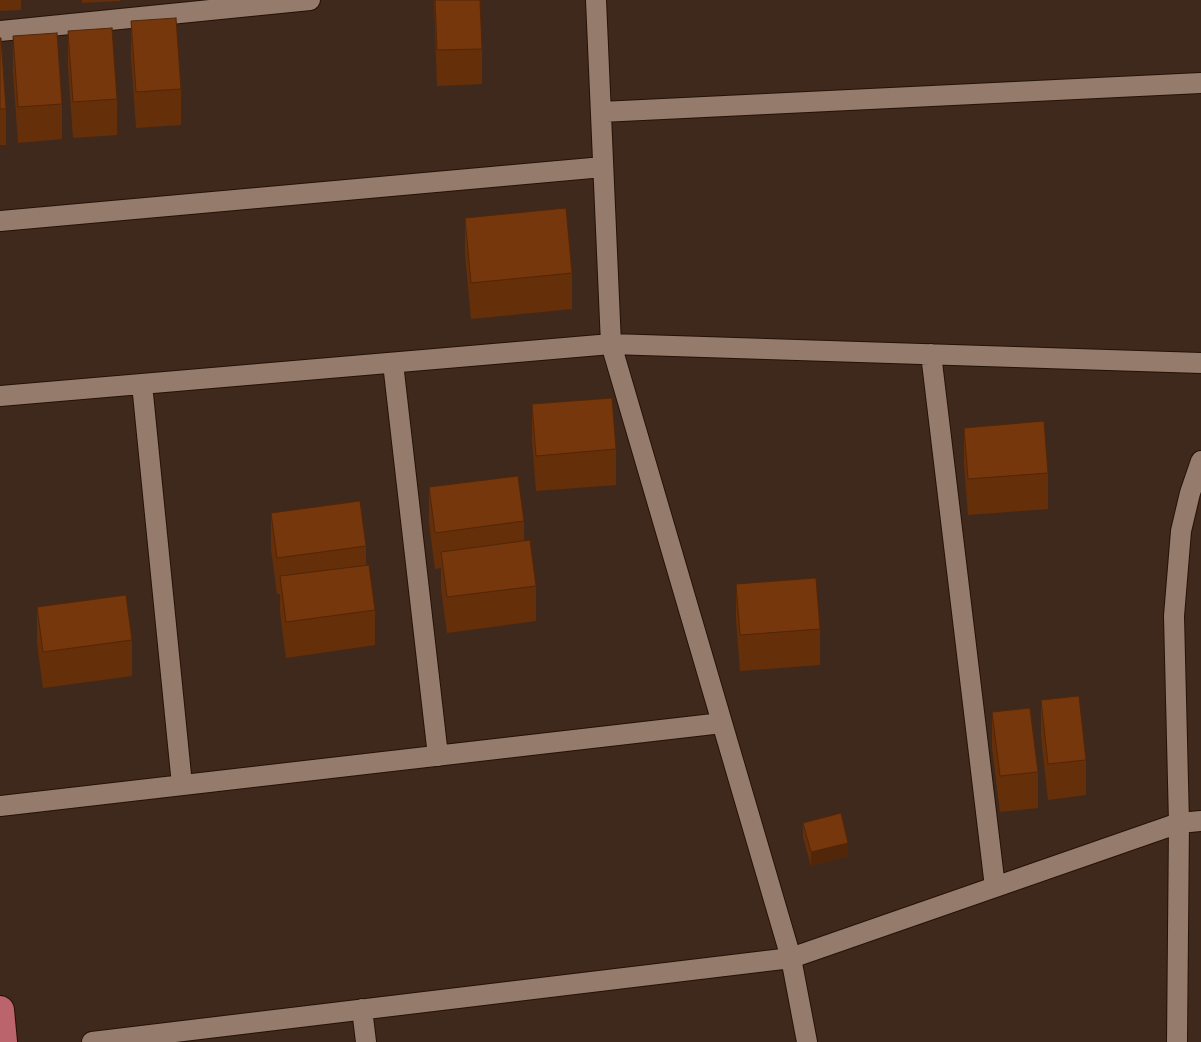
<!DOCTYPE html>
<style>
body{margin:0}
canvas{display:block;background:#3f291d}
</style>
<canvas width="1201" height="1042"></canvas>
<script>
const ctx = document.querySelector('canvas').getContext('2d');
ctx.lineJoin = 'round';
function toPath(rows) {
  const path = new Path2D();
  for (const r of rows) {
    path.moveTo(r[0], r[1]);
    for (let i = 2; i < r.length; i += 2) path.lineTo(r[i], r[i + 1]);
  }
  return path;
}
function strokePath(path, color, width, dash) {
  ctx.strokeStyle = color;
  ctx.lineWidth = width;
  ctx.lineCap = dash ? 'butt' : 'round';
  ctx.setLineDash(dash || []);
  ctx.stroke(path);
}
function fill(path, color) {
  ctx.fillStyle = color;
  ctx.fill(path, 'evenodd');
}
const minor = toPath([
 [596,0,611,344,791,958,807,1042],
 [0,31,310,0],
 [601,112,1201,83],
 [0,221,603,167],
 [931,354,995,887],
 [393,363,438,756],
 [142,384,182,785],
 [0,396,611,344,1201,363],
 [0,806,722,723],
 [362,1009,366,1042],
 [92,1042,791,958,1179,823,1201,821],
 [1177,1042,1179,823,1174,616,1181,531,1190,493,1201,461]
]);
const primary = toPath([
 [0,1010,3,1042]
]);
const wall = toPath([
 [0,0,21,0,21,10,0,11],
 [82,0,120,0,120,1,82,3],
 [434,0,480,0,482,49,482,84,437,86],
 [131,21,181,89,181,125,136,128,131,57],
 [68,31,117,99,117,135,73,138,68,67],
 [13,36,62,104,62,139,18,143,13,72],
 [0,38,6,109,6,145,0,145],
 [465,218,572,273,572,309,471,319,465,254],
 [532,404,616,449,616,485,536,491,532,440],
 [964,428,1048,473,1048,509,968,515,964,464],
 [429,487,524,521,524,541,536,586,536,621,447,633,441,588,441,568,435,569,429,523],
 [271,513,366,546,366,565,375,610,375,645,286,658,280,612,280,594,277,594,271,549],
 [736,584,820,629,820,665,740,671,736,620],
 [37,607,132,640,132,676,43,688,37,643],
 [1041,700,1086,760,1086,795,1048,800,1041,736],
 [992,712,1038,772,1038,808,1000,812,992,748],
 [803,823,848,856,811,866,803,837]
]);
const shadedWall = toPath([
 [848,843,848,856,811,866,811,852]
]);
const building = toPath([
 [435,0,480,0,482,49,437,50,435,0],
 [176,18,181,89,136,92,131,21,176,18],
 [112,28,117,99,73,102,68,31,112,28],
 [57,33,62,104,18,107,13,36,57,33],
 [0,38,1,38,6,109,0,109,0,38],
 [566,208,572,273,471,283,465,218,566,208],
 [612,398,616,449,536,456,532,404,612,398],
 [1044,421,1048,473,968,479,964,428,1044,421],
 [518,476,524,521,435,533,429,487,518,476],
 [360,501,366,546,277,558,271,513,360,501],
 [530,540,536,586,447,597,441,552,530,540],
 [369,565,375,610,286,622,280,576,369,565],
 [816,578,820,629,740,635,736,584,816,578],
 [126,595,132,640,43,652,37,607,126,595],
 [1079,696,1086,760,1048,764,1041,700,1079,696],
 [1030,708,1038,772,1000,776,992,712,1030,708],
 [841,813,848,843,811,852,803,823,841,813]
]);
strokePath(minor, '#251106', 22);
strokePath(primary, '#251106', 30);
strokePath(minor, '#957b6c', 20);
strokePath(primary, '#bc646b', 28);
fill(wall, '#652f09');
fill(shadedWall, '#522608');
fill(building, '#75370b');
strokePath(building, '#522608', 1);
</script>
